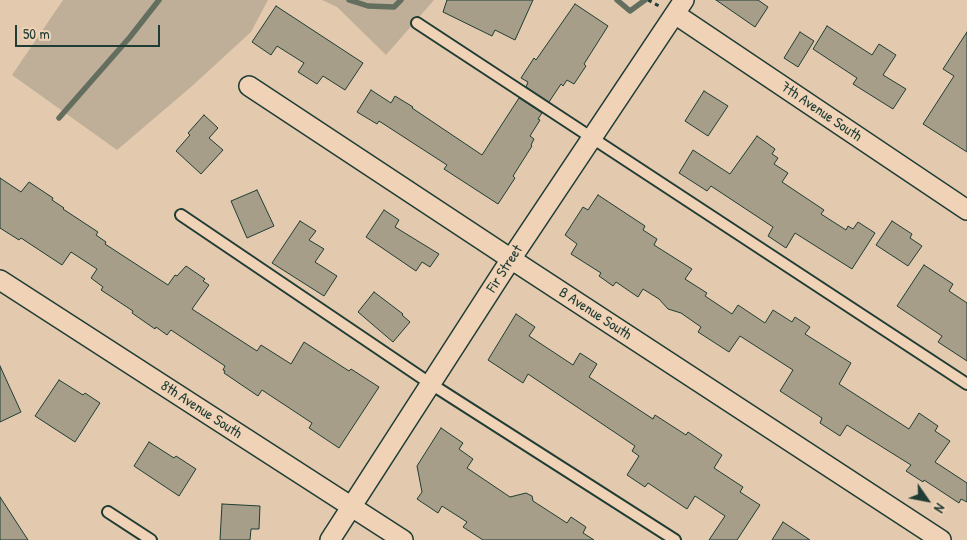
<!DOCTYPE html>
<style>
body{margin:0}
#map{position:relative;width:967px;height:540px;overflow:hidden;background:#e3caaf;font-family:"Patrick Hand",sans-serif}
canvas{display:block}
.north{position:absolute;left:902px;top:475px;width:50px;height:50px;-webkit-text-stroke:4px #f0d3b7;paint-order:stroke;rotate:123deg;font-size:14px;font-weight:700;line-height:20px;text-align:center;color:#1f3d34}
.north::after{content:'';display:block;margin:auto;width:18px;height:22px;background:#1f3d34;clip-path:polygon(50% 0,100% 100%,50% 72%,0 100%)}
.scale{position:absolute;left:15px;top:25px;width:145px;height:22px;box-sizing:border-box;border:2px solid #1f3d34;border-top:0;padding-left:6px;font-size:15px;line-height:18px;white-space:nowrap;color:#1f3d34;-webkit-text-stroke:4px #f0d3b7;paint-order:stroke}
</style>
<div id="map">
<canvas width="967" height="540"></canvas>
<div class="north">N</div>
<div class="scale">50 m</div>
</div>
<script>
const ctx = document.querySelector('canvas').getContext('2d');
ctx.lineJoin = 'round';
function fill(path, color) {
  ctx.fillStyle = color;
  ctx.fill(path, 'evenodd');
}
function toPath(rows) {
  const path = new Path2D();
  for (const r of rows) {
    path.moveTo(r[0], r[1]);
    for (let i = 2; i < r.length; i += 2) path.lineTo(r[i], r[i + 1]);
  }
  return path;
}
function strokePath(path, color, width, dash) {
  ctx.strokeStyle = color;
  ctx.lineWidth = width;
  ctx.lineCap = dash ? 'butt' : 'round';
  ctx.setLineDash(dash || []);
  ctx.stroke(path);
}
function write(font, color, halo, rows, align = 'center') {
  ctx.font = font + ' "Patrick Hand",sans-serif';
  ctx.lineWidth = 4;
  ctx.setLineDash([]);
  ctx.textBaseline = 'middle';
  ctx.strokeStyle = halo;
  ctx.fillStyle = color;
  for (const [text, x, y, turn = 0] of rows) {
    ctx.save();
    ctx.translate(x, y);
    ctx.rotate((+turn || 0) * Math.PI / 180);
    ctx.textAlign = isNaN(turn) ? turn : align;
    if (halo) ctx.strokeText(text, 0, 0);
    ctx.fillText(text, 0, 0);
    ctx.restore();
  }
}
const green = toPath([
 [63,0,268,0,251,32,191,87,117,150,12,75],
 [322,0,434,0,386,55,337,7]
]);
const stream = toPath([
 [349,0,368,6,394,7,401,0],
 [617,0,630,11,645,0],
 [59,118,130,37,159,0]
]);
const building = toPath([
 [447,0,533,0,515,40,495,30,492,36,443,12,447,0],
 [716,0,758,0,768,7,755,27,716,0],
 [575,4,608,26,584,64,586,66,574,84,567,80,563,86,561,84,549,102,526,87,528,82,521,78,534,58,536,60,575,4],
 [276,6,363,63,345,90,323,76,317,84,298,72,304,63,277,46,271,55,252,42,276,6],
 [827,26,872,55,879,44,896,55,883,75,906,89,893,109,853,84,857,78,813,49,827,26],
 [800,32,814,41,798,67,784,58,800,32],
 [967,32,967,152,923,124,954,76,943,69,967,32],
 [371,90,391,103,395,96,413,107,412,108,482,155,519,98,542,113,538,119,540,120,530,136,534,139,531,145,532,146,513,176,515,178,498,204,444,169,447,165,379,121,377,124,357,112,371,90],
 [704,91,728,106,708,136,685,121,704,91],
 [204,115,218,128,209,138,223,150,201,174,176,151,190,135,188,133,204,115],
 [757,136,775,149,772,154,778,158,774,164,788,173,782,182,824,210,821,214,846,230,848,226,853,229,858,222,875,233,852,269,795,233,786,248,768,236,773,227,711,186,707,191,679,173,693,150,730,174,757,136],
 [0,178,21,192,29,182,53,198,52,200,64,208,63,209,98,232,96,235,106,242,105,244,168,285,175,275,177,276,186,266,205,279,203,281,209,285,192,309,257,351,261,345,291,364,304,342,349,371,351,369,379,387,339,448,309,428,312,423,262,390,258,396,224,373,225,371,223,370,225,366,171,330,167,335,156,327,155,329,132,313,133,311,101,290,103,287,91,278,97,269,71,252,62,265,21,238,19,240,0,228,0,178],
 [257,190,274,226,247,238,231,201,257,190],
 [598,195,645,226,643,230,657,239,654,245,692,269,685,279,707,293,705,296,732,314,738,305,765,323,773,310,792,322,795,317,810,327,805,334,851,363,839,384,909,429,919,413,938,426,935,431,950,441,935,462,967,483,967,502,961,499,959,503,924,480,923,482,906,471,911,465,847,425,840,436,820,423,822,418,780,391,793,370,740,336,729,352,698,332,701,327,681,313,668,309,659,299,643,289,638,297,616,282,613,286,599,276,601,273,571,254,577,244,565,235,583,207,588,210,598,195],
 [384,210,399,220,395,227,439,254,430,267,422,262,416,271,366,237,384,210],
 [300,221,316,231,309,240,324,249,315,262,337,276,324,296,272,263,300,221],
 [892,221,912,234,910,238,922,246,908,266,876,245,892,221],
 [924,265,953,284,949,291,967,303,967,361,938,342,942,336,897,306,924,265],
 [374,292,403,314,402,315,410,322,393,342,358,312,374,292],
 [516,314,535,327,529,336,573,365,580,353,597,364,589,377,653,419,655,415,686,435,688,432,722,455,714,468,743,487,740,492,760,505,737,540,709,540,725,516,695,496,687,509,648,483,645,487,627,475,639,456,632,451,635,446,528,374,523,383,488,360,516,314],
 [0,366,21,412,0,422,0,366],
 [59,380,83,395,85,393,100,403,75,442,35,416,59,380],
 [441,428,463,443,459,449,473,459,467,468,510,497,526,493,532,496,533,501,567,523,571,517,586,527,583,533,594,540,483,540,463,527,467,522,442,506,438,513,417,499,422,492,417,466,441,428],
 [149,442,174,458,176,456,196,469,179,496,134,466,149,442],
 [0,497,28,540,0,540,0,497],
 [222,504,260,506,259,529,251,529,250,540,220,540,222,504],
 [783,522,810,540,772,540,783,522]
]);
const path = toPath([
 [648,0,659,6]
]);
const lane = toPath([
 [417,23,967,384],
 [181,215,431,384,675,540],
 [108,512,151,540]
]);
const street = toPath([
 [675,14,967,210],
 [249,86,511,259,941,540],
 [0,280,403,540],
 [330,540,511,259,684,0]
]);
const streetNames = [
 ["7th Avenue South",821,112,34],
 ["Fir Street",505,269,-57],
 ["B Avenue South",595,314,33],
 ["8th Avenue South",201,410,33]
];
fill(green, '#bfaf99');
strokePath(stream, '#636e5f', 5.5);
fill(building, '#a69e89');
strokePath(building, '#1f3d34', 1);
strokePath(lane, '#1f3d34', 14);
strokePath(street, '#1f3d34', 22);
strokePath(path, '#1f3d34', 3, [4, 4]);
strokePath(lane, '#f0d3b7', 10);
strokePath(street, '#f0d3b7', 19);
write('15px', '#1f3d34', '#f0d3b7', streetNames);
</script>
